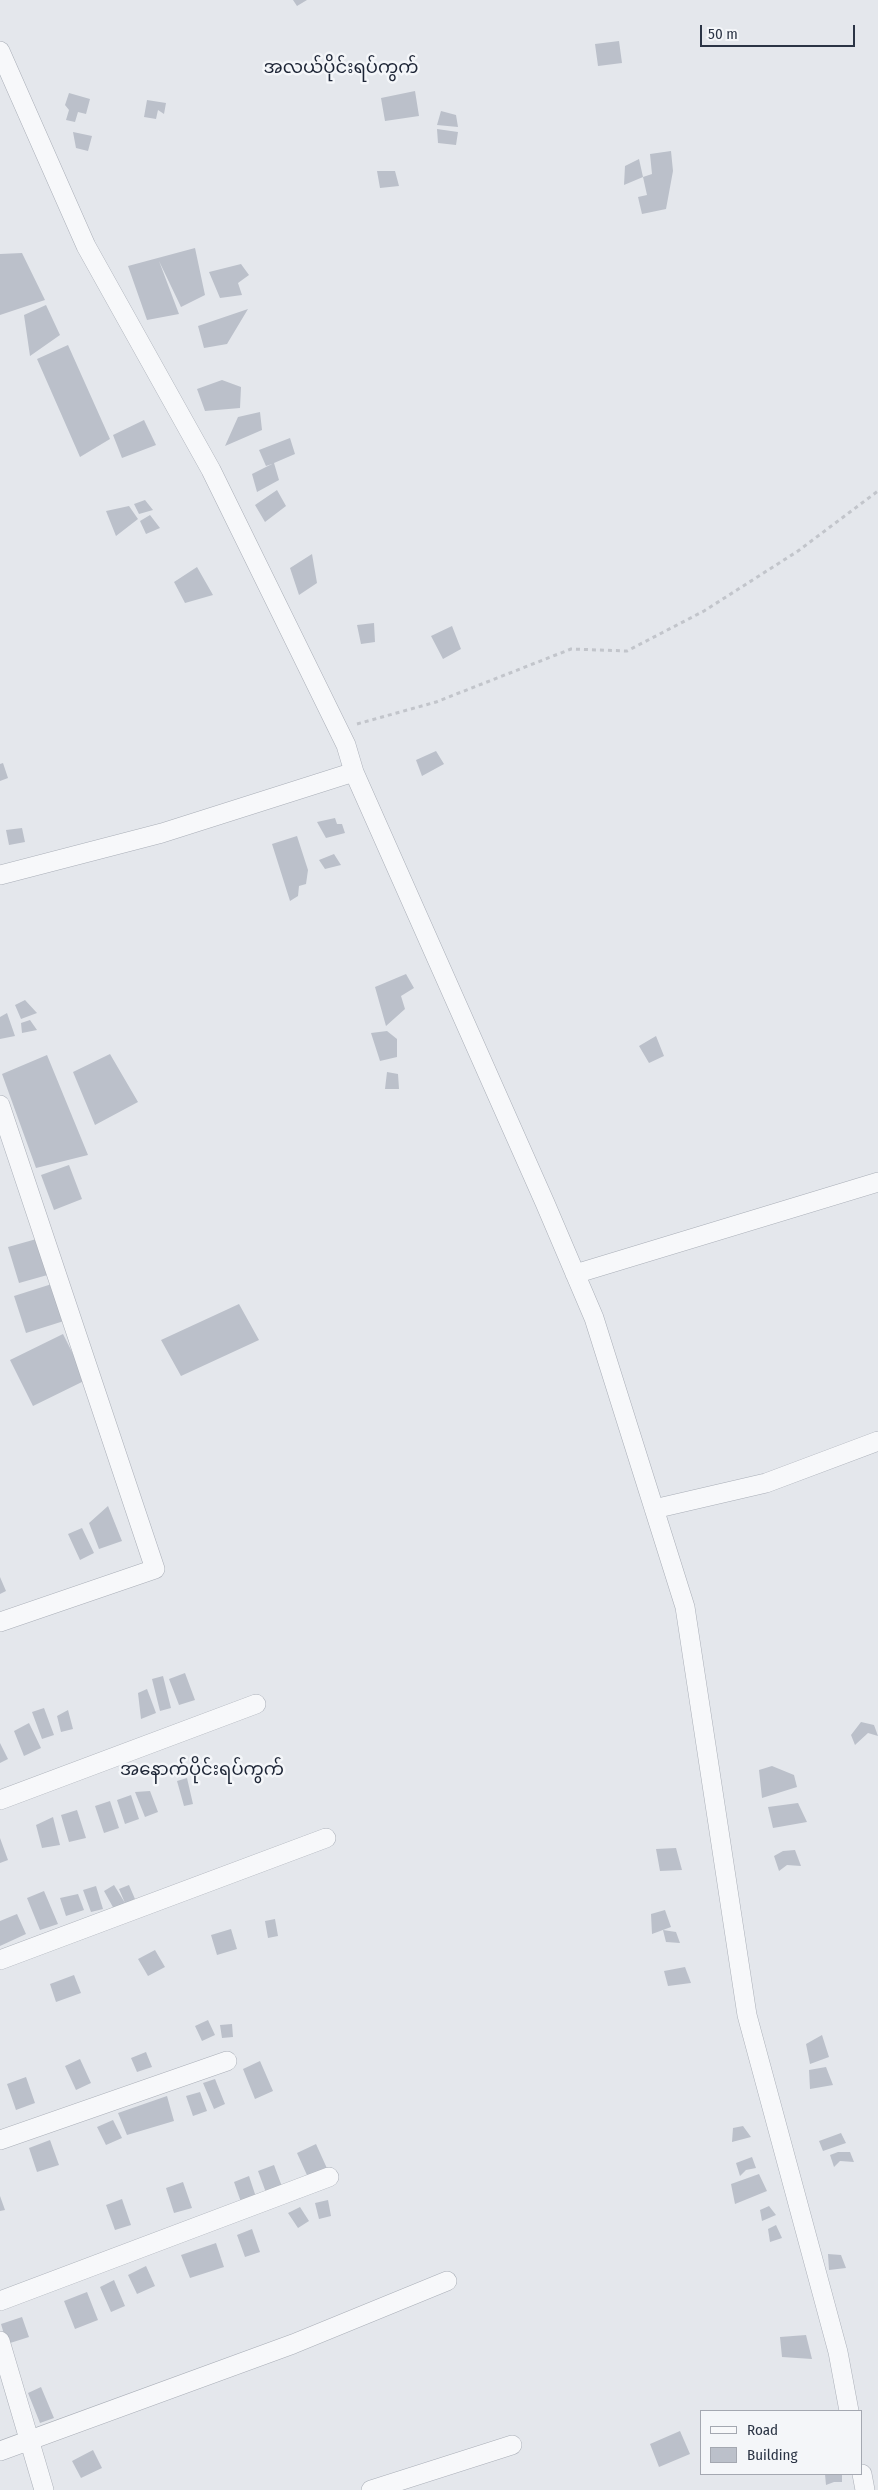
<!DOCTYPE html>
<meta charset="utf-8">
<style>
body{margin:0}
#map{position:relative;width:878px;height:2490px;overflow:hidden;background:#e4e7ec;font-family:"Fira Sans Condensed",sans-serif}
canvas{display:block}
.legend{position:absolute;left:700px;top:2410px;width:162px;height:65px;box-sizing:border-box;background:#f4f6f9;border:1px solid #a4a8b1;margin:0;padding:6px 9px;list-style:none;font-size:15px;color:#2b3445}
.legend li{display:flex;align-items:center;gap:10px;height:25px}
.legend b{width:25px;border:1px solid #a4a8b1}
.scale{position:absolute;left:700px;top:25px;width:155px;height:22px;box-sizing:border-box;border:2px solid #2b3445;border-top:0;padding-left:6px;font-size:15px;line-height:18px;white-space:nowrap;color:#2b3445;-webkit-text-stroke:4px #f4f6f9;paint-order:stroke}
</style>
<div id="map">
<canvas width="878" height="2490"></canvas>
<ul class="legend">
<li><b style="height:6px;background:#f7f8fa"></b>Road</li>
<li><b style="height:14px;background:#bbc0ca"></b>Building</li>
</ul>
<div class="scale">50 m</div>
</div>
<script>
const ctx = document.querySelector('canvas').getContext('2d');
ctx.lineJoin = 'round';
function fill(path, color) {
  ctx.fillStyle = color;
  ctx.fill(path, 'evenodd');
}
function toPath(rows) {
  const path = new Path2D();
  for (const r of rows) {
    path.moveTo(r[0], r[1]);
    for (let i = 2; i < r.length; i += 2) path.lineTo(r[i], r[i + 1]);
  }
  return path;
}
function strokePath(path, color, width, dash) {
  ctx.strokeStyle = color;
  ctx.lineWidth = width;
  ctx.lineCap = dash ? 'butt' : 'round';
  ctx.setLineDash(dash || []);
  ctx.stroke(path);
}
function write(font, color, halo, rows, align = 'center') {
  ctx.font = font + ' "Fira Sans Condensed","Noto Sans Myanmar",sans-serif';
  ctx.lineWidth = 5;
  ctx.setLineDash([]);
  ctx.textBaseline = 'middle';
  ctx.strokeStyle = halo;
  ctx.fillStyle = color;
  for (const [text, x, y, turn = 0] of rows) {
    ctx.save();
    ctx.translate(x, y);
    ctx.rotate((+turn || 0) * Math.PI / 180);
    ctx.textAlign = isNaN(turn) ? turn : align;
    if (halo) ctx.strokeText(text, 0, 0);
    ctx.fillText(text, 0, 0);
    ctx.restore();
  }
}
const building = toPath([
 [293,0,307,0,297,6],
 [619,41,622,63,598,66,595,44],
 [415,91,419,116,385,121,381,98],
 [69,93,90,99,86,114,78,112,75,122,66,120,69,110,65,105],
 [147,100,166,103,164,114,158,110,156,119,144,117],
 [441,111,456,115,458,127,437,125],
 [437,129,458,132,456,145,438,143],
 [73,132,92,136,88,151,76,148],
 [671,151,673,171,666,209,642,214,638,197,647,195,643,177,652,174,650,154],
 [639,159,643,177,624,185,625,166],
 [377,171,395,171,399,186,380,188],
 [195,248,205,295,181,307,159,261,179,314,147,320,128,266],
 [22,253,45,300,0,315,0,254],
 [241,264,249,275,238,283,242,295,220,298,209,272],
 [46,305,60,335,30,356,24,315],
 [248,309,227,344,204,348,198,326],
 [68,345,110,439,80,457,37,359],
 [222,380,241,387,240,408,205,411,197,389],
 [260,412,262,430,225,446,238,417],
 [144,420,156,445,122,458,113,435],
 [290,438,295,454,274,463,279,480,257,492,252,474,272,464,266,466,259,450],
 [277,490,286,506,265,522,255,505],
 [145,500,153,510,139,514,134,504],
 [129,506,138,519,116,536,106,511],
 [150,515,160,528,146,534,140,521],
 [312,554,317,583,299,595,290,568],
 [197,567,213,595,185,603,174,582],
 [374,623,375,642,361,644,357,625],
 [452,626,461,649,443,659,431,636],
 [436,751,444,764,422,776,416,760],
 [3,763,8,778,0,781,0,764],
 [335,818,337,824,342,824,345,833,326,838,317,822],
 [22,828,25,842,9,845,6,830],
 [297,836,308,870,306,884,299,886,298,896,290,901,272,844],
 [334,854,341,865,325,869,319,860],
 [406,974,414,988,401,996,405,1009,386,1026,375,987],
 [25,1000,37,1013,21,1019,15,1005],
 [7,1013,15,1036,0,1039,0,1017],
 [30,1020,37,1030,22,1033,21,1023],
 [387,1031,397,1039,397,1057,380,1061,371,1033],
 [656,1036,664,1056,649,1063,639,1046],
 [110,1054,138,1102,95,1125,73,1072],
 [47,1055,88,1155,36,1168,2,1074],
 [387,1072,398,1074,399,1089,385,1089],
 [69,1165,82,1199,54,1210,41,1175],
 [40,1238,51,1274,19,1283,8,1247],
 [55,1283,67,1320,26,1333,14,1296],
 [239,1304,259,1340,181,1376,161,1340],
 [63,1334,86,1380,33,1406,10,1360],
 [108,1506,122,1541,99,1549,89,1523],
 [82,1528,94,1553,80,1560,68,1534],
 [0,1577,6,1591,0,1594],
 [185,1673,195,1700,179,1705,169,1679],
 [163,1676,171,1708,160,1711,152,1679],
 [147,1689,156,1713,141,1719,138,1693],
 [44,1708,54,1735,42,1739,32,1712],
 [68,1710,73,1729,61,1732,57,1716],
 [861,1722,874,1725,878,1736,868,1733,855,1745,851,1735],
 [29,1723,41,1748,24,1756,14,1731],
 [0,1743,8,1759,0,1763],
 [772,1766,794,1775,797,1787,762,1798,759,1770],
 [187,1778,193,1804,184,1806,177,1781],
 [150,1791,158,1812,145,1817,135,1792],
 [131,1795,139,1819,125,1824,117,1800],
 [110,1801,119,1828,104,1833,95,1806],
 [798,1803,807,1822,773,1828,768,1807],
 [77,1810,86,1838,69,1842,61,1815],
 [53,1817,60,1845,42,1848,36,1825],
 [0,1838,8,1860,0,1863],
 [676,1848,682,1870,660,1871,656,1849],
 [795,1850,801,1866,787,1865,779,1871,774,1856,783,1851],
 [114,1885,125,1903,119,1889,129,1885,135,1899,114,1909,104,1891],
 [96,1886,103,1909,91,1912,83,1890],
 [44,1891,58,1924,40,1930,27,1898],
 [78,1894,84,1910,66,1916,60,1898],
 [665,1910,671,1927,652,1934,651,1914],
 [17,1914,26,1934,0,1946,0,1921],
 [275,1919,278,1936,268,1938,265,1921],
 [231,1929,237,1949,217,1955,211,1935],
 [663,1930,676,1932,680,1943,666,1942],
 [155,1950,165,1967,148,1976,138,1959],
 [685,1967,691,1983,668,1986,664,1971],
 [74,1975,81,1993,56,2002,50,1984],
 [208,2020,215,2035,202,2041,195,2026],
 [232,2024,233,2037,222,2038,220,2025],
 [822,2035,829,2057,810,2064,806,2044],
 [146,2052,152,2067,137,2072,131,2058],
 [80,2059,91,2083,76,2090,65,2066],
 [260,2061,273,2091,255,2099,243,2069],
 [826,2067,833,2085,810,2089,809,2070],
 [26,2077,35,2103,16,2110,7,2084],
 [215,2079,225,2104,214,2109,203,2083],
 [200,2092,207,2111,193,2116,186,2096],
 [167,2096,174,2121,127,2135,118,2113],
 [113,2120,122,2138,106,2145,97,2127],
 [743,2126,751,2137,732,2142,733,2128],
 [841,2133,846,2143,823,2151,819,2141],
 [50,2140,59,2165,37,2172,29,2148],
 [316,2144,330,2175,311,2184,297,2153],
 [838,2152,850,2152,854,2162,840,2161,834,2167,830,2155],
 [752,2157,756,2168,746,2170,740,2176,736,2163],
 [274,2165,284,2192,268,2198,258,2171],
 [759,2174,767,2191,735,2204,731,2184],
 [249,2176,257,2200,242,2205,234,2182],
 [183,2182,192,2208,174,2213,166,2188],
 [0,2196,5,2210,0,2211],
 [122,2199,131,2225,115,2230,106,2205],
 [328,2200,331,2216,319,2219,315,2203],
 [769,2206,776,2215,762,2221,760,2210],
 [300,2207,309,2221,298,2228,288,2213],
 [776,2225,782,2238,770,2242,768,2229],
 [252,2229,260,2252,245,2257,237,2235],
 [216,2243,224,2267,190,2278,181,2255],
 [828,2254,841,2255,846,2268,829,2270],
 [146,2266,155,2286,137,2294,128,2275],
 [114,2280,125,2306,111,2312,100,2287],
 [87,2292,98,2320,75,2329,64,2301],
 [22,2317,29,2337,7,2344,1,2324],
 [806,2335,812,2359,782,2357,780,2337],
 [41,2387,54,2418,40,2423,28,2393],
 [680,2431,690,2454,659,2467,650,2444],
 [93,2450,102,2468,81,2478,72,2461],
 [825,2474,842,2474,842,2482,834,2482,826,2485]
]);
const path = toPath([
 [357,724,436,702,571,649,627,651,704,611,798,551,878,491]
]);
const minor = toPath([
 [0,51,86,246,211,470,346,745,354,772,545,1203,594,1318,685,1607,747,2015,838,2352,849,2411],
 [0,875,162,833,354,772],
 [0,1105,155,1569,0,1622],
 [575,1274,878,1182],
 [654,1509,766,1483,878,1441],
 [0,1800,256,1704],
 [0,1960,326,1838],
 [0,2140,227,2061],
 [0,2301,329,2177],
 [0,2341,44,2490],
 [0,2451,293,2344,447,2281],
 [862,2474,865,2490],
 [371,2490,512,2445]
]);
const quarterNames = [
 ["အလယ်ပိုင်းရပ်ကွက်",341,68],
 ["အနောက်ပိုင်းရပ်ကွက်",202,1770]
];
fill(building, '#bbc0ca');
strokePath(minor, '#a9aeb7', 20);
strokePath(path, '#c2c5cb', 3, [4, 4]);
strokePath(minor, '#f7f8fa', 19);
write('18px', '#1d2536', '#f4f6f9', quarterNames);
</script>
